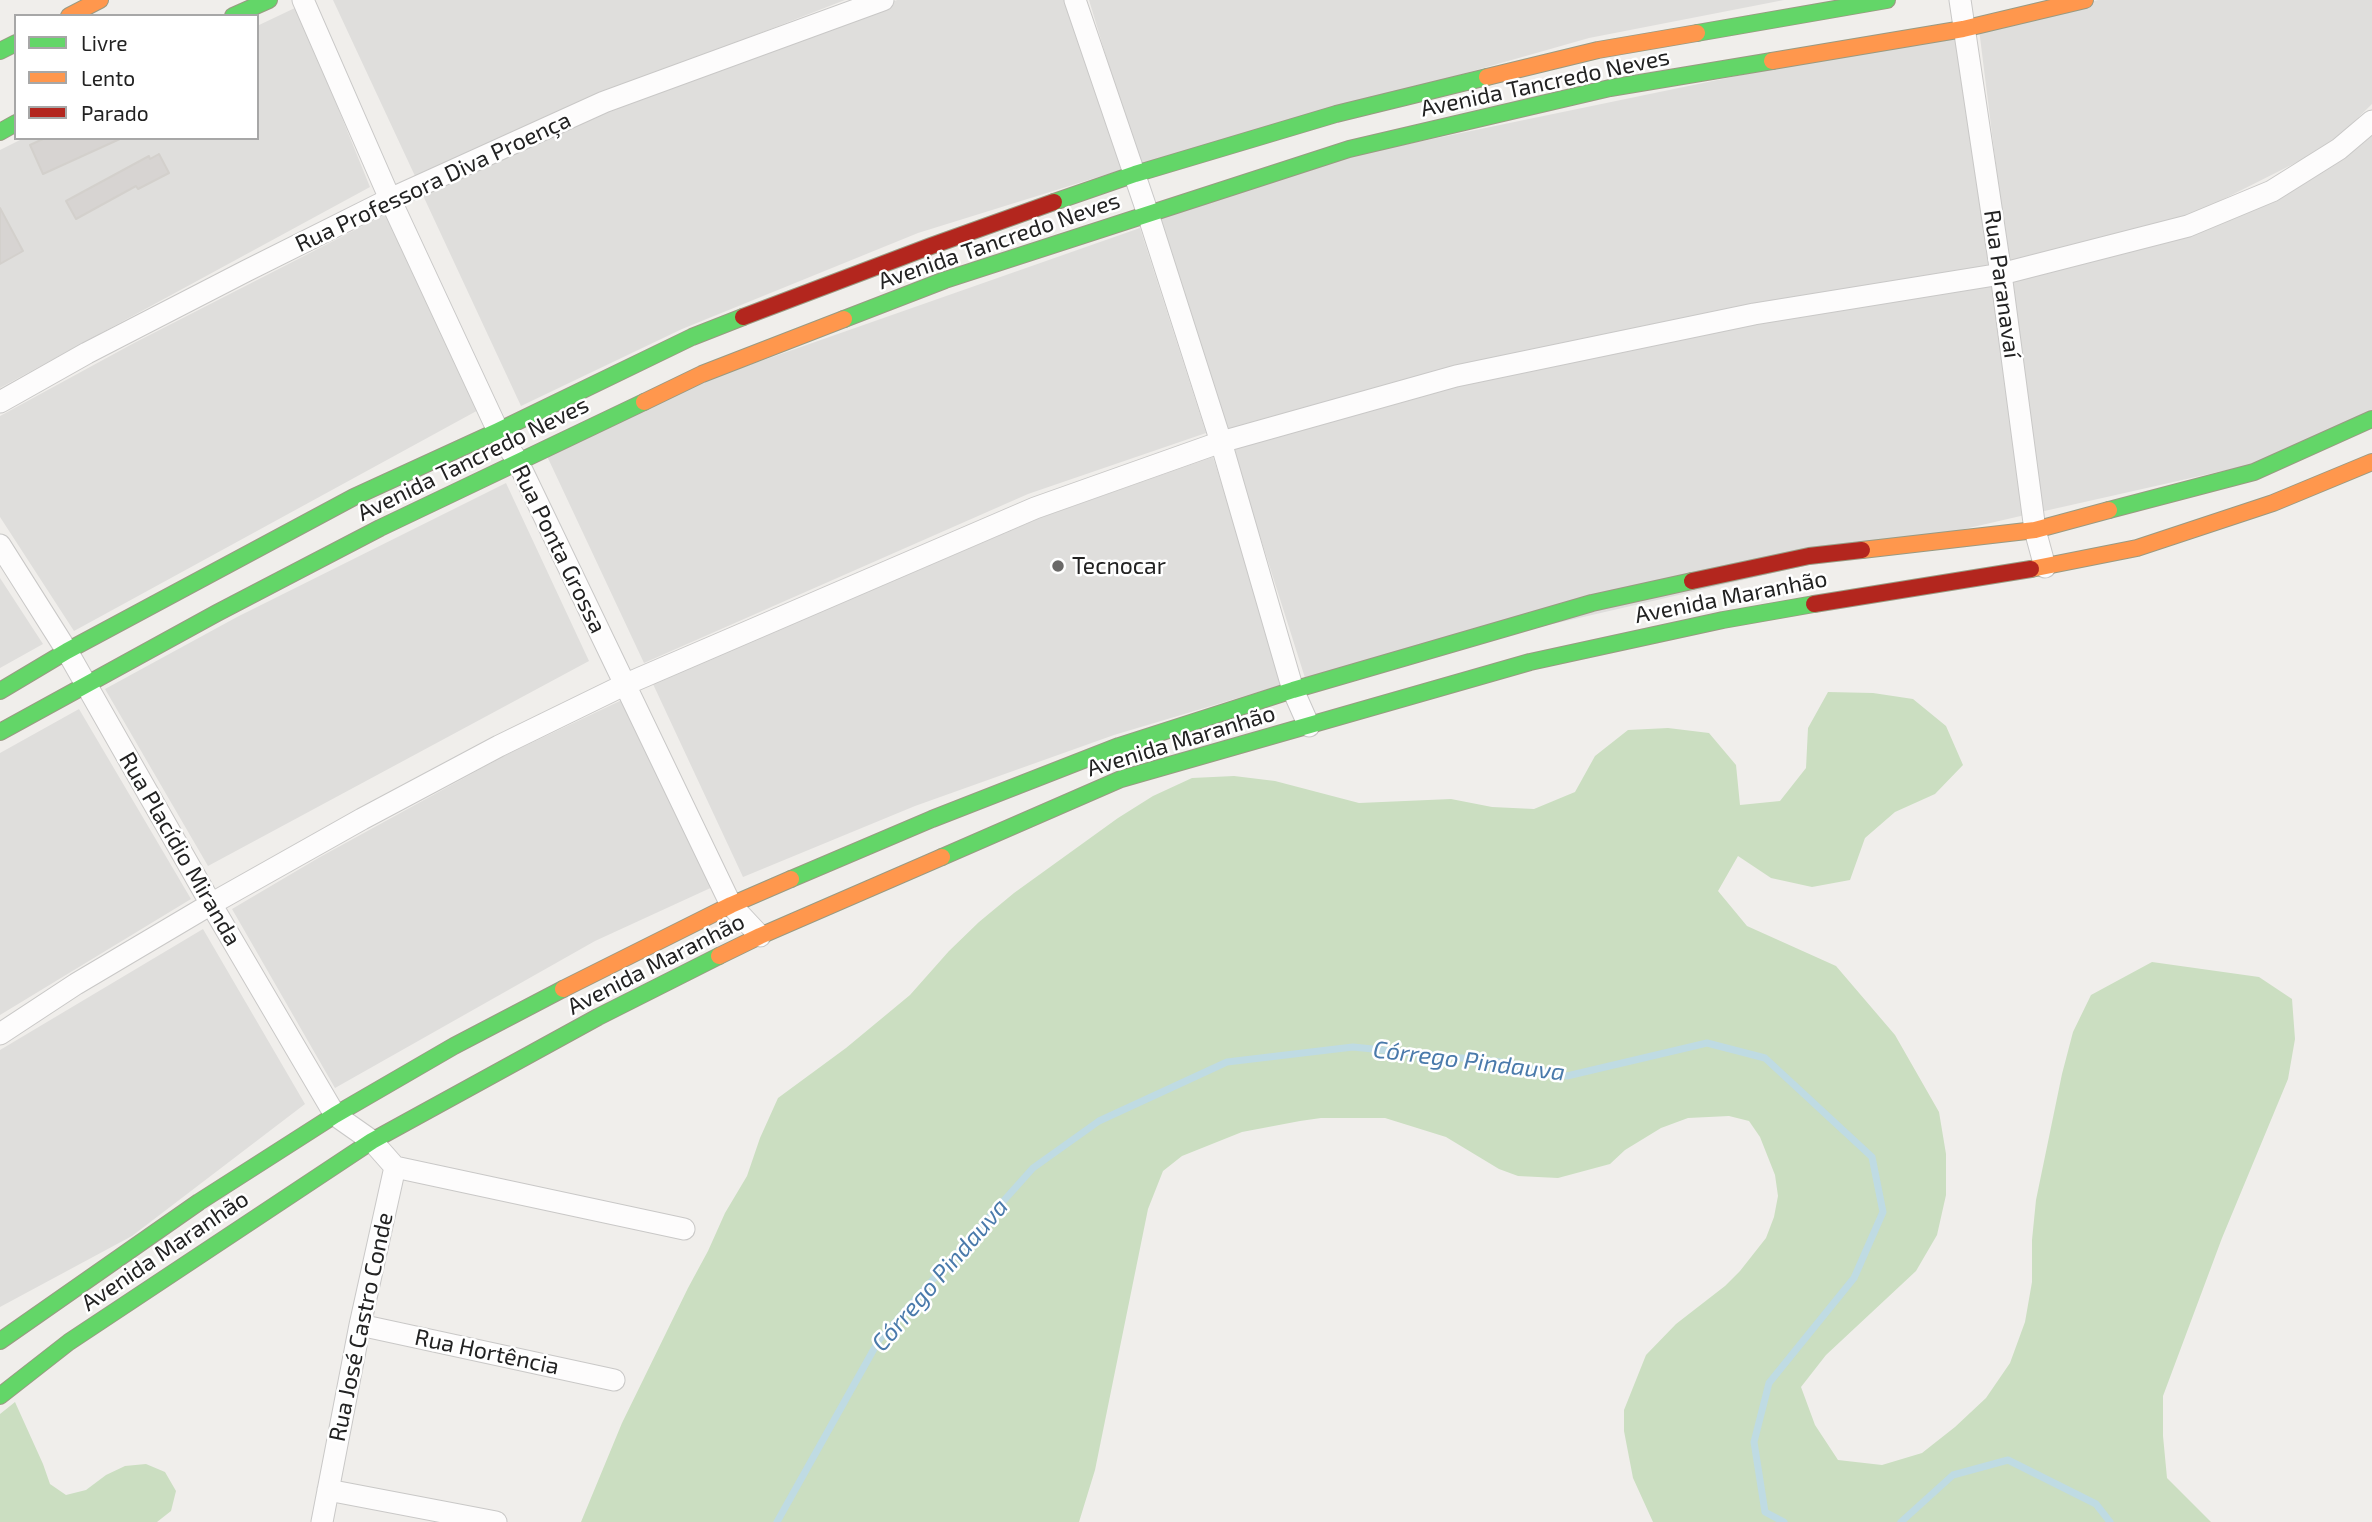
<!DOCTYPE html>
<meta charset="utf-8">
<style>
body{margin:0}
#map{position:relative;width:2372px;height:1522px;overflow:hidden;background:#f0eeeb;font-family:"Exo 2",sans-serif}
canvas{display:block}
.legend{position:absolute;left:14px;top:14px;width:245px;height:126px;box-sizing:border-box;background:#fff;border:2px solid #a7a7a7;margin:0;padding:9px 12px;list-style:none;font-size:21px;color:#222}
.legend li{display:flex;align-items:center;gap:14px;height:35px}
.legend b{width:35px;border:2px solid #a7a7a7}
</style>
<div id="map">
<canvas width="2372" height="1522"></canvas>
<ul class="legend">
<li><b style="height:9px;background:#63d668"></b>Livre</li>
<li><b style="height:9px;background:#ff974d"></b>Lento</li>
<li><b style="height:9px;background:#b3261e"></b>Parado</li>
</ul>
</div>
<script>
const ctx = document.querySelector('canvas').getContext('2d');
ctx.lineJoin = 'round';
function fill(path, color) {
  ctx.fillStyle = color;
  ctx.fill(path, 'evenodd');
}
function toPath(rows) {
  const path = new Path2D();
  for (const r of rows) {
    path.moveTo(r[0], r[1]);
    for (let i = 2; i < r.length; i += 2) path.lineTo(r[i], r[i + 1]);
  }
  return path;
}
function strokePath(path, color, width, dash) {
  ctx.strokeStyle = color;
  ctx.lineWidth = width;
  ctx.lineCap = dash ? 'butt' : 'round';
  ctx.setLineDash(dash || []);
  ctx.stroke(path);
}
function write(font, color, halo, rows, align = 'center') {
  ctx.font = font + ' "Exo 2",sans-serif';
  ctx.lineWidth = 5;
  ctx.setLineDash([]);
  ctx.textBaseline = 'middle';
  ctx.strokeStyle = halo;
  ctx.fillStyle = color;
  for (const [text, x, y, turn = 0] of rows) {
    ctx.save();
    ctx.translate(x, y);
    ctx.rotate((+turn || 0) * Math.PI / 180);
    ctx.textAlign = isNaN(turn) ? turn : align;
    if (halo) ctx.strokeText(text, 0, 0);
    ctx.fillText(text, 0, 0);
    ctx.restore();
  }
}
const residential = toPath([
 [333,0,845,0,601,95,415,176],
 [897,0,1070,0,1124,169,918,233,682,329,521,406,420,189,607,107],
 [1089,0,1784,0,1589,38,1139,166],
 [2098,0,2372,0,2372,104,2329,146,2182,220,2008,263,1979,29],
 [297,7,370,187,0,388,0,150,24,138,257,138,257,26],
 [1964,29,1994,268,1226,432,1157,219,1350,156],
 [2372,129,2372,411,2249,465,2040,512,2010,279,2194,234],
 [386,214,482,408,74,631,0,517,0,416,134,343],
 [1140,228,1206,433,1028,494,644,663,546,454,701,382],
 [1995,281,2025,515,1306,681,1232,448,1458,383,1755,321],
 [1213,457,1285,684,1114,735,915,806,743,877,653,684,1042,517],
 [506,483,589,661,208,866,105,689,237,617],
 [0,578,43,644,0,668],
 [624,699,717,885,595,941,335,1088,232,909,320,857,506,755],
 [79,709,191,899,0,1015,0,753],
 [203,929,305,1104,132,1236,0,1307,0,1050]
]);
const forest = toPath([
 [1828,692,1873,693,1913,699,1946,726,1963,765,1935,794,1895,812,1865,838,1850,880,1812,887,1771,878,1738,856,1718,891,1747,926,1836,966,1895,1035,1939,1112,1946,1154,1946,1195,1937,1235,1916,1271,1826,1355,1801,1387,1815,1425,1838,1460,1882,1465,1922,1453,1955,1427,1986,1398,2010,1363,2025,1322,2032,1282,2032,1240,2036,1200,2062,1074,2073,1032,2091,995,2152,962,2259,977,2292,999,2295,1039,2288,1079,2222,1238,2163,1396,2163,1436,2167,1478,2211,1522,1653,1522,1633,1478,1624,1431,1624,1410,1646,1355,1676,1324,1725,1286,1740,1271,1766,1238,1774,1217,1778,1196,1775,1175,1760,1137,1749,1121,1729,1116,1688,1118,1661,1128,1625,1150,1610,1164,1558,1178,1518,1176,1499,1169,1446,1137,1385,1118,1321,1118,1300,1121,1242,1132,1182,1156,1163,1171,1148,1209,1095,1470,1079,1522,581,1522,622,1423,688,1288,708,1251,725,1213,747,1176,760,1138,778,1098,846,1048,910,995,949,951,979,922,1014,893,1118,818,1153,796,1192,778,1234,776,1275,781,1359,803,1451,799,1492,807,1534,809,1575,792,1595,756,1628,730,1668,728,1709,733,1736,765,1740,805,1780,801,1806,768,1808,728],
 [15,1402,43,1464,50,1484,66,1495,86,1490,106,1475,125,1466,146,1464,165,1472,176,1491,171,1511,157,1522,0,1522,0,1414]
]);
const stream = toPath([
 [777,1522,879,1340,1033,1168,1099,1121,1227,1062,1353,1047,1501,1062,1567,1076,1707,1043,1765,1058,1872,1157,1883,1212,1854,1278,1769,1383,1754,1442,1765,1512,1784,1522],
 [1901,1522,1953,1475,2008,1460,2096,1504,2110,1522]
]);
const building = toPath([
 [45,138,122,138,43,174,30,145,45,138],
 [159,154,169,173,138,189,136,186,76,219,66,201,149,156,150,159,159,154],
 [0,208,23,251,0,264,0,208]
]);
const street = toPath([
 [303,0,390,199,498,431,518,462,731,905,760,936],
 [1075,0,1148,214,1221,442,1293,690,1309,726],
 [1960,0,2001,274,2035,530,2045,567],
 [0,402,87,353,246,271,390,199,604,102,883,0],
 [0,545,67,651,211,904,335,1115,372,1141,395,1167,360,1325,322,1522],
 [0,1034,76,984,211,904,362,819,499,746,624,685,1035,508,1221,442,1456,376,1754,314,2001,274,2188,226,2272,191,2339,149,2372,121],
 [395,1167,684,1229],
 [360,1325,614,1380],
 [328,1490,496,1522]
]);
const fast = toPath([
 [233,16,269,0],
 [1697,33,1887,0],
 [0,51,16,43],
 [0,132,16,123],
 [1054,202,1135,174,1336,114,1487,77],
 [844,319,945,280,1349,149,1610,88,1772,61],
 [2109,510,2254,472,2372,419],
 [0,691,67,651,354,497,498,431,692,337,743,317],
 [0,732,217,613,380,528,644,402],
 [942,857,1121,779,1530,662,1723,620,1814,604],
 [791,879,932,819,1119,746,1293,690,1592,603,1692,581],
 [0,1341,199,1202,335,1115,454,1046,563,989],
 [0,1396,69,1342,372,1141,598,1017,719,956]
]);
const slow = toPath([
 [69,16,100,0],
 [1772,61,1963,29,2085,0],
 [1487,77,1598,50,1697,33],
 [644,402,702,374,844,319],
 [1862,550,2035,530,2109,510],
 [2031,569,2137,548,2273,503,2372,462],
 [719,956,760,936,942,857],
 [563,989,731,905,791,879]
]);
const jam = toPath([
 [743,317,931,246,1054,202],
 [1692,581,1809,556,1862,550],
 [1814,604,2031,569]
]);
const markers = [
 [1058,566,7,"#6a6968"]
];
const streetNames = [
 ["Avenida Tancredo Neves",1545,83,-12],
 ["Rua Professora Diva Proença",433,182,-25],
 ["Avenida Tancredo Neves",999,241,-19],
 ["Rua Paranavaí",2002,284,82],
 ["Avenida Tancredo Neves",473,459,-26],
 ["Rua Ponta Grossa",559,549,64],
 ["Avenida Maranhão",1731,597,-11],
 ["Avenida Maranhão",1181,741,-17],
 ["Rua Placídio Miranda",180,849,60],
 ["Avenida Maranhão",656,964,-27],
 ["Avenida Maranhão",165,1251,-34],
 ["Rua José Castro Conde",361,1327,-78],
 ["Rua Hortência",487,1352,12]
];
const poiNames = [
 ["Tecnocar",1072,566]
];
const waterNames = [
 ["Córrego Pindauva",1469,1061,7],
 ["Córrego Pindauva",940,1275,-49]
];
fill(residential, '#dfdedc');
fill(forest, '#cbdec1');
strokePath(stream, '#bfdbe3', 7);
fill(building, '#d7d4d2');
strokePath(building, '#d3d0cc', 2);
strokePath(street, '#c9c8c7', 23);
strokePath(fast, '#999a82', 18);
strokePath(slow, '#999a82', 18);
strokePath(jam, '#999a82', 18);
strokePath(street, '#fdfcfc', 21);
strokePath(fast, '#63d668', 16);
strokePath(slow, '#ff974d', 16);
strokePath(jam, '#b3261e', 16);
for (const [x, y, r, color] of markers) {
  const dot = new Path2D();
  dot.arc(x, y, r, 0, 2 * Math.PI);
  ctx.fillStyle = color;
  ctx.fill(dot);
  strokePath(dot, '#fff', 2.5);
}
write('23px', '#222', '#fff', streetNames);
write('23px', '#222', '#fff', poiNames, 'left');
write('italic 24px', '#4a7aab', '#fff', waterNames);
</script>
